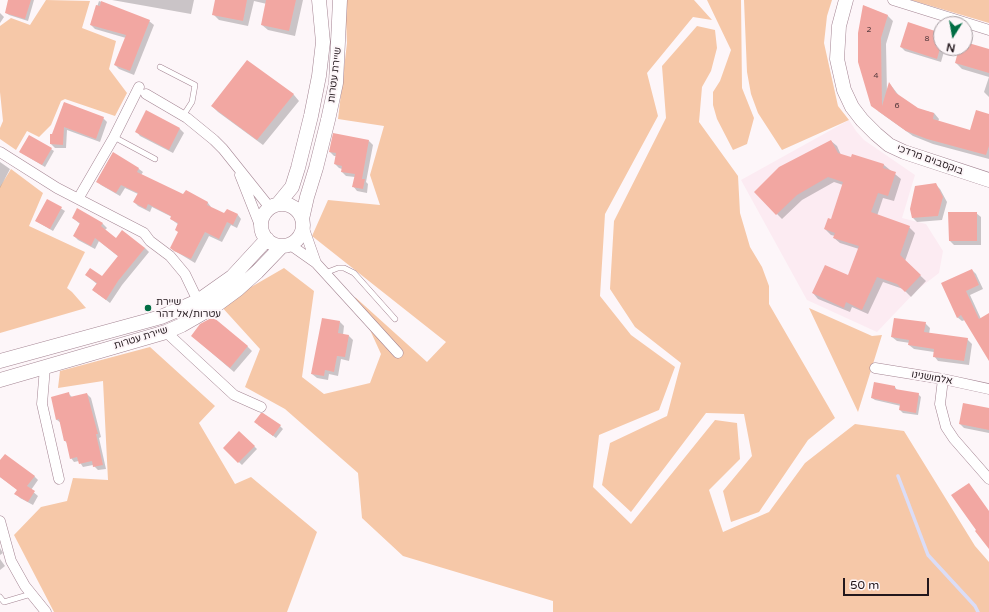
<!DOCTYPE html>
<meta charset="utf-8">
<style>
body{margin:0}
#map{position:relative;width:989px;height:612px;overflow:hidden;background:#fdf6f9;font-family:"Varela Round",sans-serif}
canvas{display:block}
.north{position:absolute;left:933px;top:16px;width:40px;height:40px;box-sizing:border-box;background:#fdf6f9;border:1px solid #a59da1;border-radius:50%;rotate:191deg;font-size:11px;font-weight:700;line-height:16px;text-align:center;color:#22171c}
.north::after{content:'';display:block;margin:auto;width:14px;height:18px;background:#016d44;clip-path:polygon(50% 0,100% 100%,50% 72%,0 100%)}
.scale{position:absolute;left:843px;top:578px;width:86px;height:18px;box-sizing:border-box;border:2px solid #22171c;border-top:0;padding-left:5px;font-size:12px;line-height:14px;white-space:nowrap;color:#22171c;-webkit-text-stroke:3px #fdf6f9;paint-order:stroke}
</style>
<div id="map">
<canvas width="989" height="612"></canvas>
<div class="north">N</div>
<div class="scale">50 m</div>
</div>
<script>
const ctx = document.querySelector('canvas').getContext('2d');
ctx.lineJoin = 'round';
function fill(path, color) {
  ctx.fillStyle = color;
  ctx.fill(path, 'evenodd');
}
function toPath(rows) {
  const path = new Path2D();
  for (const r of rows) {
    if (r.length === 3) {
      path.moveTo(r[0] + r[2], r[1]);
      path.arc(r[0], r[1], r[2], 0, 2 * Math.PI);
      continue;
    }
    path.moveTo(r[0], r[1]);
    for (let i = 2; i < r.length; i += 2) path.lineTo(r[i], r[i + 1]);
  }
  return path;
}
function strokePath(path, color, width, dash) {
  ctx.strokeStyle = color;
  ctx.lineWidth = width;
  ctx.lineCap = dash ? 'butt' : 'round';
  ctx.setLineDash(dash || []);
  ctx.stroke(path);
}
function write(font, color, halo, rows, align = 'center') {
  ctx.font = font + ' "Varela Round","Noto Sans Hebrew",sans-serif';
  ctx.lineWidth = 4;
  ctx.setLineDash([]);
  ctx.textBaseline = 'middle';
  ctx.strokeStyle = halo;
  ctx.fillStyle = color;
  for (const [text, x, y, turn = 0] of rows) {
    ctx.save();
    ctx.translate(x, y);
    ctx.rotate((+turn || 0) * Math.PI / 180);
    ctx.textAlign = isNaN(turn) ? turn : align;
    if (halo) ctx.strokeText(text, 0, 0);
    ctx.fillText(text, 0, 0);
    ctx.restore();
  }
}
const built = toPath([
 [849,120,856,131,864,140,915,175,902,218,926,224,943,251,939,273,917,290,877,332,807,300,741,180]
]);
const green = toPath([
 [46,0,90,1,82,28,116,41,109,69,127,93,115,116,65,99,61,101,51,125,39,137,27,131,16,150,0,139,0,128,3,121,0,92,0,26,11,18,30,25],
 [345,0,694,0,712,20,693,17,647,73,658,116,605,214,600,296,631,335,675,367,659,410,599,435,593,487,631,524,715,420,737,423,740,459,709,490,723,532,769,512,805,463,855,424,904,431,975,546,989,562,989,612,553,612,553,601,403,556,362,518,358,473,285,409,245,387,260,349,220,305,284,268,314,291,302,377,324,394,370,383,381,354,355,297,427,362,446,342,312,236,328,200,380,205,370,175,384,126,338,119,347,43],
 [707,0,741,0,742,88,754,118,747,144,733,150,717,119,713,105,713,92,720,81,731,50],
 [744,0,832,0,827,16,824,43,838,106,849,120,782,150,758,113,751,94,747,72],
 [911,0,989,0,989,23],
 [697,26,715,30,717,48,711,71,702,87,699,122,738,176,740,213,750,247,762,267,769,286,769,304,835,418,808,440,759,512,731,522,723,491,752,456,744,414,706,413,631,512,602,485,610,443,667,416,681,363,635,327,610,289,614,221,666,118,662,66],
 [11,169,43,193,29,226,85,252,67,288,72,292,86,308,0,333,0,187],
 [809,308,872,336,882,335,858,412],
 [150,347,215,406,199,423,235,484,251,477,317,532,287,612,54,612,14,535,41,507,67,501,73,478,108,480,103,381,58,388,60,371]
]);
const shadow = toPath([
 [9,0,34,0,28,21,9,15,6,13],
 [112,0,194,0,191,14],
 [216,0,303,0,295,36,268,30,262,25,267,4,254,1,248,26,219,20,213,14],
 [99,1,149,21,154,25,134,75,119,69,115,65,126,38,95,29,91,25],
 [864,6,888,16,893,21,886,44,887,93,890,84,900,97,917,109,934,113,939,119,938,122,971,131,989,115,989,159,933,144,913,136,878,111],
 [0,13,4,17,0,23],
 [941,34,941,48,945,48,941,62,905,51,901,47],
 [965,43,989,50,989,97,984,92,989,77,962,69,956,63,960,48,965,48],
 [247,61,294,95,299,101,263,145,218,112,212,106],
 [64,103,103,118,107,122,100,142,67,130,66,148,55,148,51,144,53,135],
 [146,112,180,129,184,133,173,153,140,136,136,131],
 [369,141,373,145,366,182,368,184,367,193,357,191,353,186,355,177,346,176,342,172,342,169,339,168,335,164,336,156,334,156,330,152],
 [831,141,837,146,841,155,852,158,853,155,884,165,901,179,894,201,883,198,877,216,909,227,915,233,905,261,926,281,911,297,903,289,883,282,868,314,852,307,850,312,818,299,813,293,849,276,859,249,840,243,834,238,835,236,831,235,825,229,832,221,843,185,834,182,802,200,782,219,755,192],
 [51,149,54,151,45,167,20,152],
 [113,153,139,169,143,172,141,175,183,195,186,191,208,203,211,207,211,208,225,215,227,210,238,215,241,219,237,228,231,225,222,242,209,236,195,263,175,251,179,232,179,225,171,219,172,217,152,207,150,212,138,206,134,202,138,194,125,188,120,196,101,185,97,181],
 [0,162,10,169,0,188],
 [935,184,940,189,947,202,942,220,917,222,913,218],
 [48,200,65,211,53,231,36,221],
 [77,210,103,224,107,228,105,230,116,239,145,248,149,252,122,285,110,303,93,290,97,284,86,275,102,278,119,257,99,241,95,249,78,240,74,236,80,224,73,218],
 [976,213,981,217,981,245,954,245,950,241],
 [972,270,976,274,983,289,970,295,981,319,989,314,989,359,965,320,962,321,957,317],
 [323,319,340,322,344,326,343,335,349,336,353,340,349,361,341,359,338,376,329,374,328,380,317,378,312,374],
 [925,323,930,328,929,334,967,339,972,344,969,365,938,361,934,356,934,352,914,349,909,345,910,343,897,341,892,337],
 [192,336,247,346,252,351,234,372],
 [895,387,897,390,918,394,921,397,918,415,903,413,900,410,901,406,875,400,872,398],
 [68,393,73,398,87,394,91,398,101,437,99,438,106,469,98,470,93,465,83,467,79,461,74,462,71,458,67,443,65,441,61,423,57,420,52,398],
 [989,409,989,433,964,428,960,424],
 [258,425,280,426,283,429,276,438],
 [239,432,257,449,242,465,224,448],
 [0,462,34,476,38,480,31,490,38,496,33,505,20,498,16,494,18,490,0,477],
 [0,548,3,553,0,555],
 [0,559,5,566,0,570]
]);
const stream = toPath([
 [898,476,928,555,975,606,978,612]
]);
const building = toPath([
 [8,0,31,0,25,19,5,13],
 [215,0,247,0,243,21,212,15],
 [266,0,296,0,289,31,261,25],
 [101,1,150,20,130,71,114,65,126,35,90,25,96,5,100,6],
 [863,5,888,15,881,38,882,106,889,82,896,93,918,108,934,113,933,119,970,130,976,110,989,114,989,146,986,155,927,139,906,131,871,106,858,62,858,33],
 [908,22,941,33,941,45,937,59,900,47],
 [965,42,989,49,989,73,955,63,959,48,965,48],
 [247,60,294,94,257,140,211,106],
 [64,102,104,117,96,139,64,127,63,145,50,144,50,134,52,134],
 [146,110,180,128,169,150,135,132],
 [333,133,369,140,362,179,365,179,363,189,352,187,355,174,341,172,342,166,334,164,336,153,329,152],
 [29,135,52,148,42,165,19,152],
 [831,140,838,153,851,157,852,154,884,164,883,168,896,172,888,196,878,193,871,212,910,226,900,255,921,275,905,292,897,284,877,277,862,310,846,302,844,308,812,293,825,265,848,275,859,246,833,238,835,233,824,229,828,218,831,219,843,182,828,177,797,195,776,215,754,192,779,167],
 [113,152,139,168,137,172,183,194,186,190,208,202,207,205,224,213,227,209,238,214,233,225,227,222,219,239,205,232,191,259,174,251,170,248,178,232,175,230,178,223,170,219,171,216,148,204,146,209,133,202,138,193,121,185,116,193,96,182],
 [936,183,943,197,938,216,912,218,910,209,915,186],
 [47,199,62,207,50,229,35,221],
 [77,208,103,223,101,226,116,238,122,230,145,248,118,281,106,300,92,290,97,283,85,275,90,268,102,276,118,256,95,238,91,246,73,236,80,223,72,218],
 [948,212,977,212,977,241,949,241],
 [972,269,979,285,966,291,979,319,989,313,989,361,961,315,957,318,941,283],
 [213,317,248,346,230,368,191,336,200,324],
 [322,318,340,321,338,333,349,335,345,357,337,356,334,372,325,370,324,376,311,374],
 [894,318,926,322,924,332,968,338,964,361,933,357,934,349,908,345,909,340,891,337],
 [874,382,895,386,895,389,919,393,916,413,899,410,900,404,871,398],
 [69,392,70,397,87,393,98,434,96,434,103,465,93,467,92,461,79,464,77,457,70,459,66,441,64,441,59,419,56,420,51,397],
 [963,403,989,408,989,430,959,424],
 [261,413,263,413,281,425,273,436,254,422],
 [239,431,255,446,238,463,223,448],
 [5,454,35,476,27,486,35,491,28,502,14,494,17,490,0,477,0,460],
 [969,483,989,511,989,549,975,531,976,530,951,495]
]);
const lane = toPath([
 [160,67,195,85,192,102,183,116],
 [114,137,155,159],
 [325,273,338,268,344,268,354,273,395,319],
 [0,597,4,602,31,594]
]);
const street = toPath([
 [893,0,989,30],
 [146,94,187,118,214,140,223,149,267,204,273,206],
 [0,152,57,188,144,233,150,241,170,256,185,274,198,301],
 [240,175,261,228],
 [78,199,114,137,139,87],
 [303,226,316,263],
 [289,244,316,263,398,353],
 [166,332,234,395,261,407],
 [45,367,42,404,59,479],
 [875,368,943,379,989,389],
 [943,379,940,404,946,427,954,439,989,479],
 [0,521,11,561,25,586,46,612]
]);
const secondary = toPath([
 [846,0,839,26,837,59,844,90,852,107,862,120,876,134,889,145,904,152,989,180],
 [278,204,292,187,298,168,311,116,319,76,323,42,319,0],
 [282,225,21],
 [302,219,307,197,316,168,328,120,336,83,340,0],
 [0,361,161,317,198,301,232,277,267,239],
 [0,380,166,332,182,325,215,306,238,289,257,272,282,246]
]);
const markers = [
 [148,308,4,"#016d44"]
];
const numberNames = [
 ["2",869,30],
 ["8",927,39],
 ["4",876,76],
 ["6",897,106]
];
const streetNames = [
 ["שיירת עטרות",335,75,-83],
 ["בוקסבוים מרדכי",930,160,20],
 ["שיירת עטרות",141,338,-17],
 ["אלמושנינו",932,378,10]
];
const poiNames = [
 ["שיירת",156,302],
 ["עטרות/אל דהר",156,314]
];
fill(built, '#fcebf2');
fill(green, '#f6c8a8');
fill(shadow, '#0003');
strokePath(stream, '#dbddf7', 3.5);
fill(building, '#f2a7a2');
strokePath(lane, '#a48593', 6);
strokePath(street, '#a48593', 11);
strokePath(secondary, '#a48593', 15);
strokePath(lane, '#fff', 5);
strokePath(street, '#fff', 10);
strokePath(secondary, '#fff', 14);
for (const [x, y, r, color] of markers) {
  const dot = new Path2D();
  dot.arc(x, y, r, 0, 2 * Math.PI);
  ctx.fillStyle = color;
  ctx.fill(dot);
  strokePath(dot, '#fdf6f9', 1.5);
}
write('8px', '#563b3e', null, numberNames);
write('10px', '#22171c', '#fdf6f9', streetNames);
write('10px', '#22171c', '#fdf6f9', poiNames, 'left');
</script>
